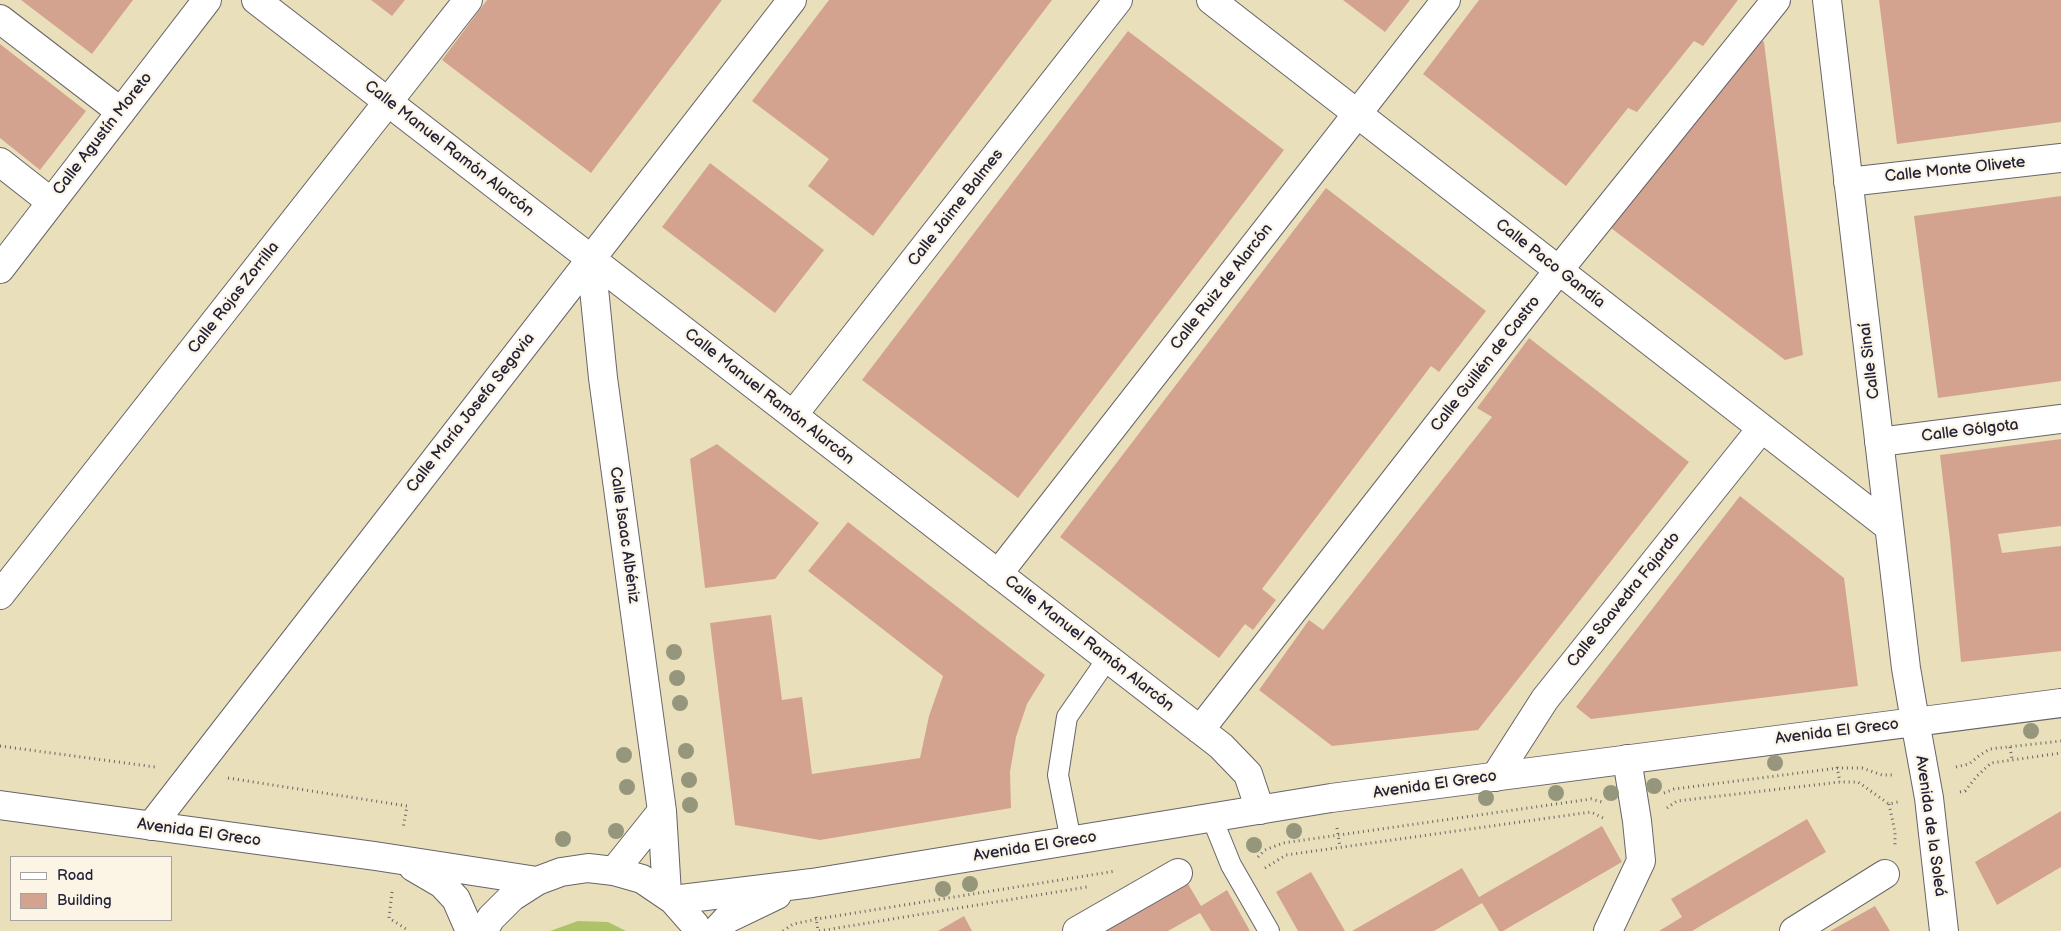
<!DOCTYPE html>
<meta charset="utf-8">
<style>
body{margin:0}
#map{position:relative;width:2061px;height:931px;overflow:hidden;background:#e9e0bb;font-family:"Balsamiq Sans",sans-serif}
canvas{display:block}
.legend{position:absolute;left:10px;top:856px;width:162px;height:65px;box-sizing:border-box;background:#fcf5e5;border:1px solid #a5a1a1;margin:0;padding:6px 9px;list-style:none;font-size:15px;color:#22223b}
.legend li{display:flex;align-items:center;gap:10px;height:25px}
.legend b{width:25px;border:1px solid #a5a1a1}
</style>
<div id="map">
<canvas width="2061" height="931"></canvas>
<ul class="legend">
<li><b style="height:6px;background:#fff"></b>Road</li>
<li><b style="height:14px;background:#d4a390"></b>Building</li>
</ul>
</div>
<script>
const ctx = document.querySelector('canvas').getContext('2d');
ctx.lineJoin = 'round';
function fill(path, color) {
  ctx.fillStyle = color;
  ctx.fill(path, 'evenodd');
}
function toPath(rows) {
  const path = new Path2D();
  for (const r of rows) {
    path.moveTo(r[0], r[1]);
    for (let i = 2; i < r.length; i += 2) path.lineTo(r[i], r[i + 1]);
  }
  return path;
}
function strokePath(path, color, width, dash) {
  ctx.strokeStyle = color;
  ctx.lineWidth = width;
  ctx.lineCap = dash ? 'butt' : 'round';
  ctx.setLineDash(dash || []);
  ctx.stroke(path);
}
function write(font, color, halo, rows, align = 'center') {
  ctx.font = font + ' "Balsamiq Sans",sans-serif';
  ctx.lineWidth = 4.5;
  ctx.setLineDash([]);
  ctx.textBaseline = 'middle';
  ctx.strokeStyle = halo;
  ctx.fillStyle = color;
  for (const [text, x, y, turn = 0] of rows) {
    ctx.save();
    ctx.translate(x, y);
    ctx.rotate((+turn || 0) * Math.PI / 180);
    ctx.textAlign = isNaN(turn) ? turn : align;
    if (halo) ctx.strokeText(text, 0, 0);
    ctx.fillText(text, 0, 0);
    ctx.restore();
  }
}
const green = toPath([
 [578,921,608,922,626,931,550,931]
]);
const building = toPath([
 [21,0,133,0,92,54],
 [371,0,405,0,392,16],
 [487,0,722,0,591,173,442,60],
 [829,0,1052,0,873,236,808,186,829,159,752,101],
 [1343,0,1410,0,1385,32],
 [1479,0,1738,0,1703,46,1694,41,1637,112,1628,108,1566,186,1423,74],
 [1879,0,2061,0,2061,122,1897,144],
 [1128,31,1284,150,1018,498,862,380],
 [1751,35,1764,42,1803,355,1785,360,1611,228],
 [0,44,86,111,40,170,0,138],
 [710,163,824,250,775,313,662,227],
 [1326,188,1486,311,1439,372,1431,366,1262,589,1276,600,1253,630,1245,624,1219,658,1060,537],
 [2061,196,2061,381,1938,398,1914,216],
 [1529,338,1689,462,1478,730,1332,746,1259,690,1309,620,1323,630,1492,417,1477,408],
 [2061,439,2061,526,1998,534,2002,553,2061,546,2061,651,1961,662,1950,540,1940,455],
 [717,444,819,523,775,579,705,588,690,459],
 [1740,496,1844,578,1858,686,1591,719,1576,707],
 [848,522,1045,675,1027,704,1016,737,1010,772,1011,808,820,840,735,825,710,623,771,615,782,700,802,697,812,774,920,758,929,716,943,676,808,571],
 [2061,811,2061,867,1997,905,1975,862],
 [1807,819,1826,852,1692,931,1659,931,1682,917,1671,899],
 [1602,826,1622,862,1503,931,1499,931,1482,903,1434,931,1352,931,1462,868,1479,897],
 [1311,872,1345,931,1298,931,1276,892],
 [1184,877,1201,906,1227,890,1250,931,1211,931,1200,913,1168,931,1089,931],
 [1875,906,1890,931,1830,931],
 [964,916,972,931,938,931]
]);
const path = toPath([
 [0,746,155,767],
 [2010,747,2012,759],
 [1837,767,1840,782],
 [1956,767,1969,764,1980,755,1990,749,2061,741],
 [228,778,407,806,403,829],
 [1960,792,1965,791,1977,776,1991,763,2061,753],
 [1664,793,1674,789,1838,768,1862,768,1882,775,1892,775],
 [1889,804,1895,832,1895,845],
 [1667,808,1677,801,1840,782,1858,782,1889,804,1898,802],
 [1337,828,1340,847],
 [1258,857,1265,850,1283,843,1591,799,1602,802],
 [1265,868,1286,855,1591,812,1605,819],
 [392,892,389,918,409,931],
 [816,917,818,931],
 [783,931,793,924,817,919,1116,871],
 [819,931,1087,887]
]);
const lane = toPath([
 [1212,818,1231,865,1269,931],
 [1071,841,1058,775,1067,717,1108,658]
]);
const street = toPath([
 [256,0,1221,746,1248,774,1260,810],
 [1211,0,1889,527],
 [1827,0,1906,668,1915,721],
 [0,19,121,112],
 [0,162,51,202],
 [1848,182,2061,158],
 [591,259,603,378,662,811,667,894],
 [0,269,207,0],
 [793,415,1118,0],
 [1879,442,2061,419],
 [998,574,1446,0],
 [0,595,468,0],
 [1200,730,1558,271,1776,0],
 [1495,777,1545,699,1761,429],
 [151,826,792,0],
 [614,871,662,811],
 [1077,931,1178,873],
 [1608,931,1641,861,1637,821,1627,759],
 [1794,931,1885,874]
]);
const secondary = toPath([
 [1915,721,1929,798,1944,931],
 [0,805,375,856,537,881],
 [413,867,442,884,456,899,470,931],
 [673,900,812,883,1331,798,2061,703],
 [483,931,491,918,512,897,537,881,561,872,588,868,614,871,642,879,673,900,695,925,698,931],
 [716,931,727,919,777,895]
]);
const trees = [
 [674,652],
 [677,678],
 [680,703],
 [2031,731],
 [686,751],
 [624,755],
 [1775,763],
 [689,780],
 [1654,786],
 [627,787],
 [1556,793],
 [1611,793],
 [1486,798],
 [690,805],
 [616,831],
 [1294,831],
 [563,839],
 [1254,845],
 [970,884],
 [943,889]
];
const streetNames = [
 ["Calle Agustín Moreto",103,134,-52],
 ["Calle Manuel Ramón Alarcón",449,149,38],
 ["Calle Monte Olivete",1955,170,-6],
 ["Calle Jaime Balmes",956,208,-52],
 ["Calle Paco Gandía",1550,264,38],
 ["Calle Ruiz de Alarcón",1222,287,-52],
 ["Calle Rojas Zorrilla",234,298,-52],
 ["Calle Sinaí",1870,361,-97],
 ["Calle Guillén de Castro",1486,364,-52],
 ["Calle Manuel Ramón Alarcón",769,397,38],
 ["Calle María Josefa Segovia",471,413,-52],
 ["Calle Gólgota",1970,431,-7],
 ["Calle Isaac Albéniz",624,535,82],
 ["Calle Saavedra Fajardo",1624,600,-51],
 ["Calle Manuel Ramón Alarcón",1089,644,38],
 ["Avenida El Greco",1837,732,-7],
 ["Avenida El Greco",1435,785,-8],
 ["Avenida de la Soleá",1930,826,82],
 ["Avenida El Greco",199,833,8],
 ["Avenida El Greco",1035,847,-9]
];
fill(green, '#acc368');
fill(building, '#d4a390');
strokePath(lane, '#686468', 22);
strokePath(street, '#686468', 30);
strokePath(secondary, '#686468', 30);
strokePath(path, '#686468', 3, [1, 4]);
strokePath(lane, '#fff', 20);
strokePath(street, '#fff', 28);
strokePath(secondary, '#fff', 28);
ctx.fillStyle = '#96967d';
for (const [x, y] of trees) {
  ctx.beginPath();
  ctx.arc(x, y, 8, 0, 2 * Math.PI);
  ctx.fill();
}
write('16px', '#22223b', '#fcf5e5', streetNames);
</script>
